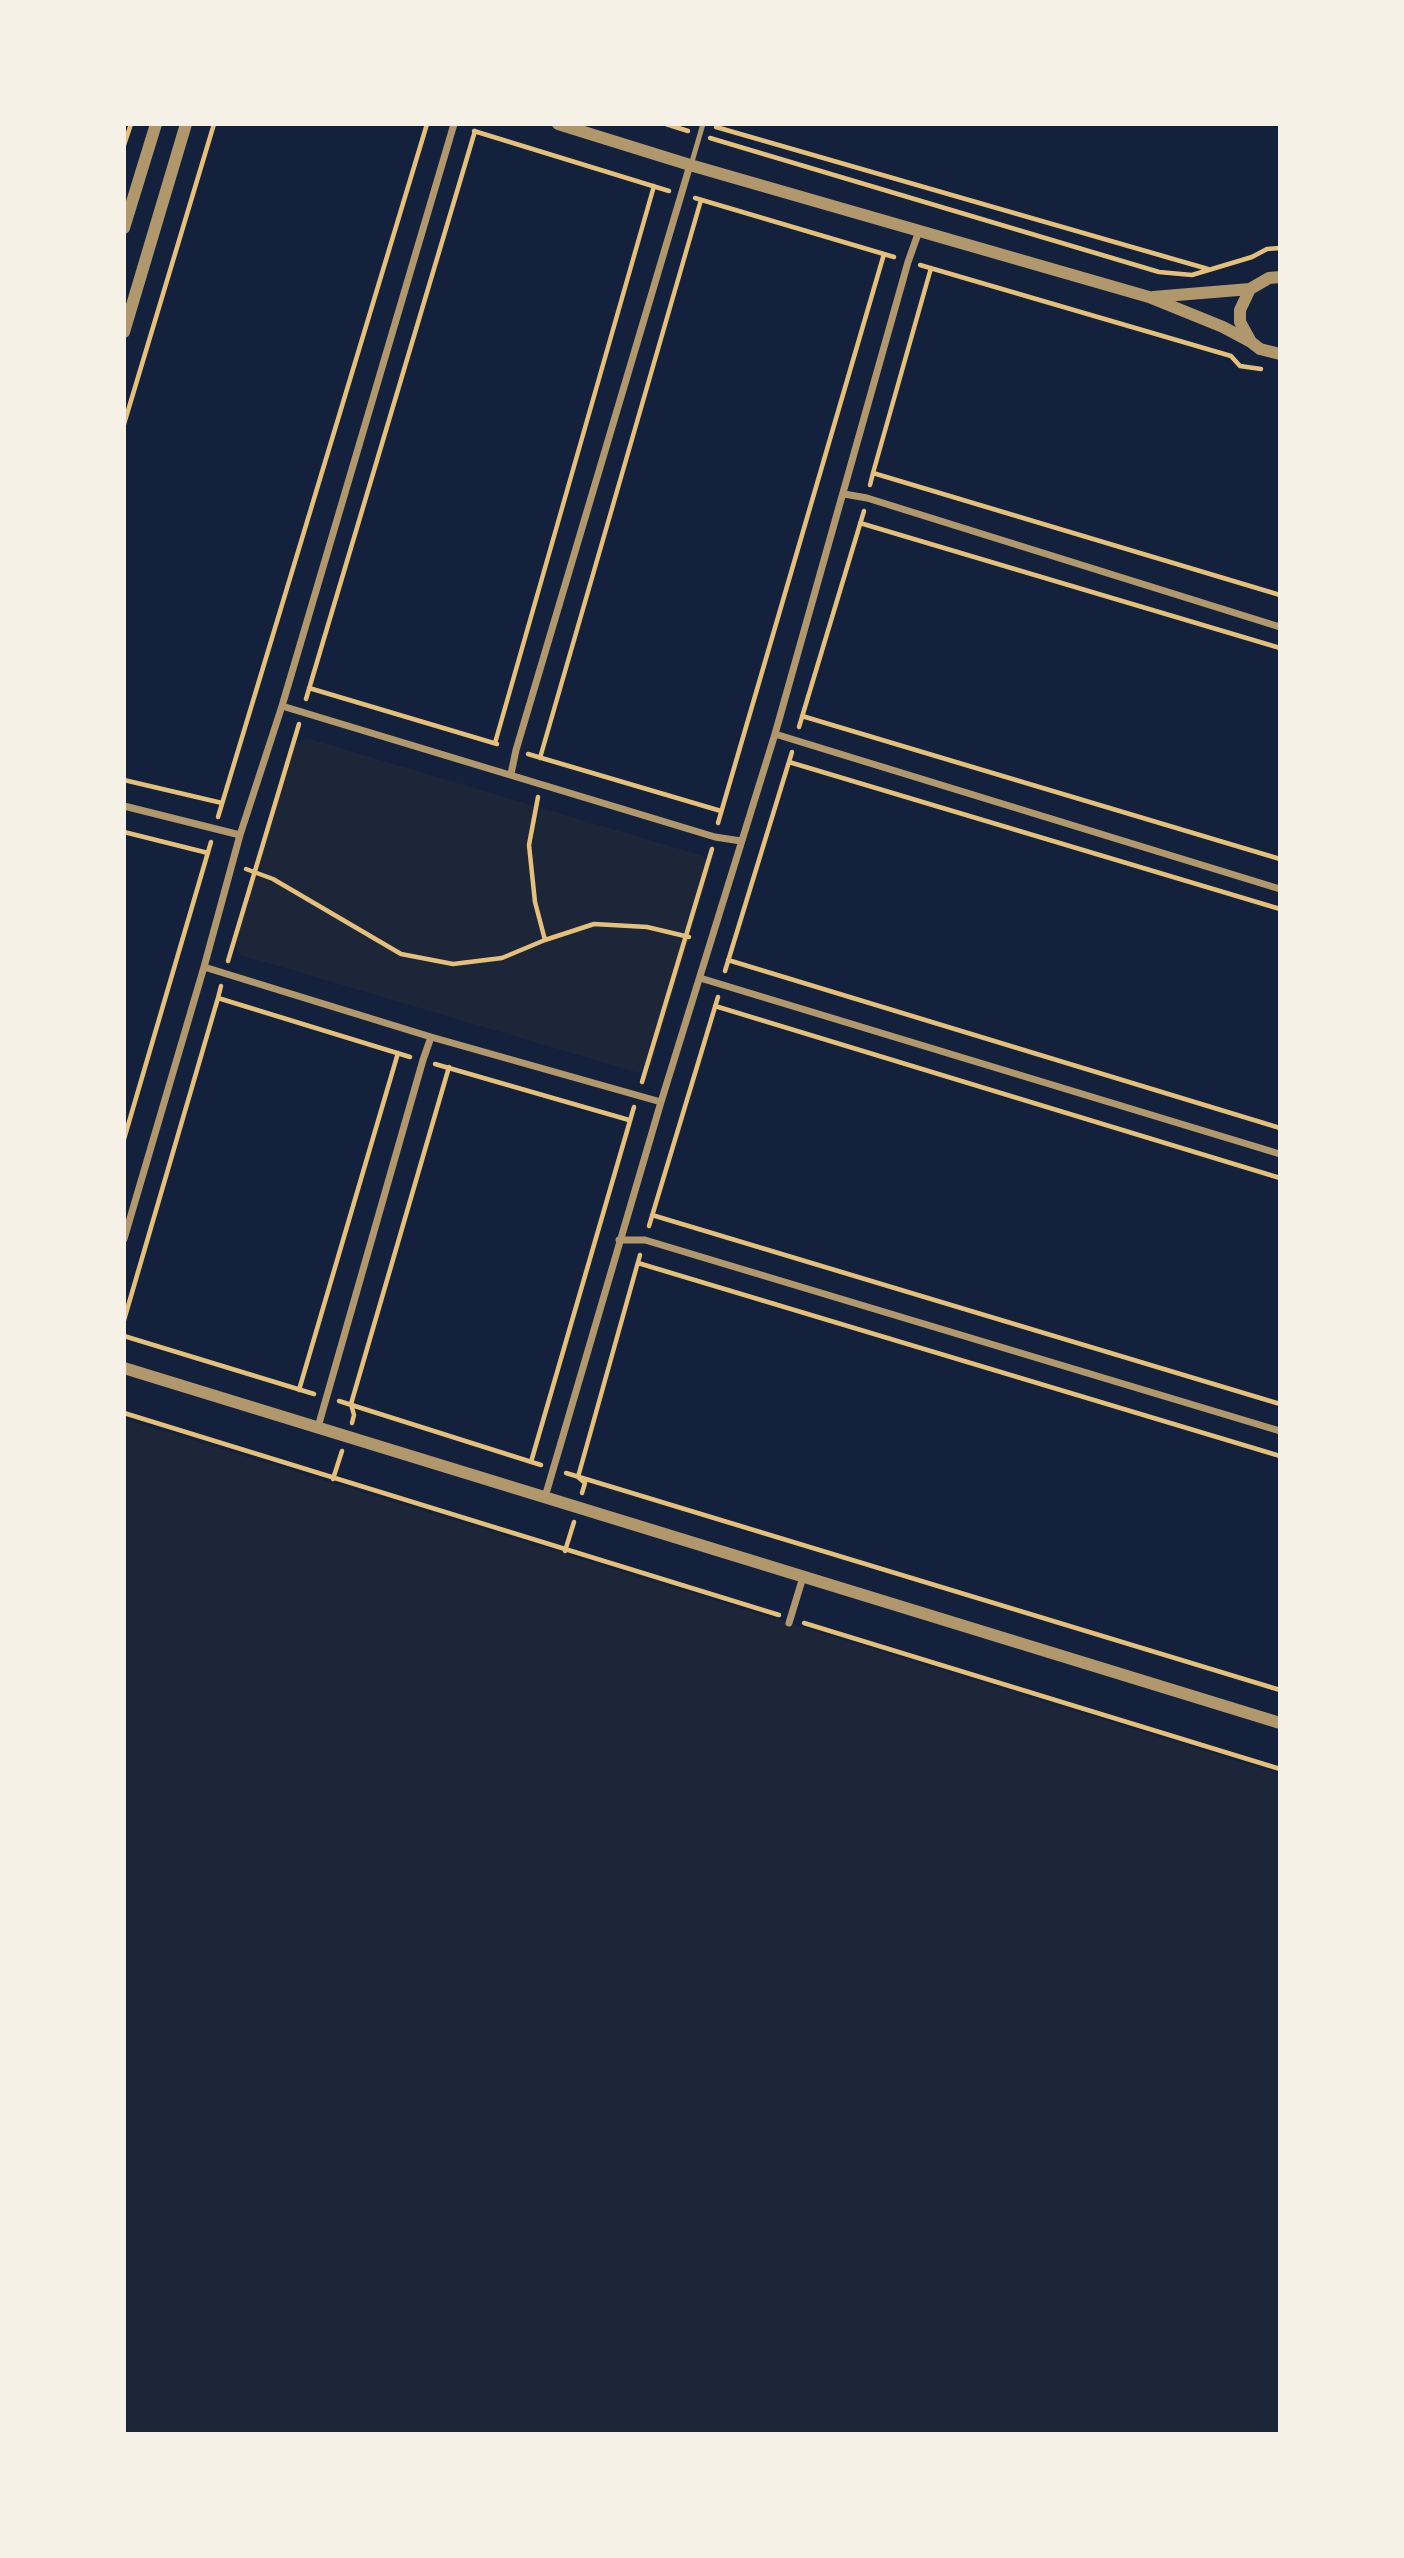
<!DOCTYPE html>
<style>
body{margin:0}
#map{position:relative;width:1404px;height:2558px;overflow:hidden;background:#14213d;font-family:Montserrat,sans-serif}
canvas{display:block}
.frame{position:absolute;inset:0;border:126px solid #f6f1e7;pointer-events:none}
</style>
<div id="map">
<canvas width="1404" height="2558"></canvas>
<div class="frame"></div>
</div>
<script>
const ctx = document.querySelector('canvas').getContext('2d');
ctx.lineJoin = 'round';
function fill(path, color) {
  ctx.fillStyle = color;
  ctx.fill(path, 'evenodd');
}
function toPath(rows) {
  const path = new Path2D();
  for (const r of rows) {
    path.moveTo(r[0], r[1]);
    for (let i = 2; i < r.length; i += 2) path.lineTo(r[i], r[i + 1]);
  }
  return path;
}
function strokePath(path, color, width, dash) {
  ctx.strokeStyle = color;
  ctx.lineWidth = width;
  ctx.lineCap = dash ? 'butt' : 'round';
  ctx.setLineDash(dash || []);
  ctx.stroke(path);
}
const green = toPath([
 [306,738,703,856,710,869,651,1066,639,1073,241,955,234,942,292,745],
 [124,1419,1280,1774,1280,2434,124,2434]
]);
const path = toPath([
 [666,124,688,131],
 [716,127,1208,269],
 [474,131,669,191],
 [710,138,1159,272,1192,275,1252,257,1267,249,1280,248],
 [124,145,131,124],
 [695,198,894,257],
 [920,265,1231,356,1240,366,1261,369],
 [124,424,214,124],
 [873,473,931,268],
 [870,485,873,473,1280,595],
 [860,523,1280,648],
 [309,688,497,744],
 [306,699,475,131],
 [802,716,1280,859],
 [799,727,864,511],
 [495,743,654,186],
 [528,754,721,811],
 [540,758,701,200],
 [789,762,1280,909],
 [124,780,222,803],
 [538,797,529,845,535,902,545,940],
 [218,817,427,124],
 [718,823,884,254],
 [124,832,208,853],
 [246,869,273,879,401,954,453,964,502,958,545,940,594,924,647,927,689,937],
 [728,960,1280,1128],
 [228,961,299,724],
 [725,971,792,752],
 [218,998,221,986],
 [715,1006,1280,1178],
 [435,1064,629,1120],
 [642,1082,712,849],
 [124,1139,211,842],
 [652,1215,1280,1404],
 [649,1226,718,997],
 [638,1263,1280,1456],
 [124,1320,218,998,410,1057],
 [124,1336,314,1394],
 [299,1390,398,1053],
 [339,1401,541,1465],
 [124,1413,779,1615],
 [352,1423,354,1415,351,1404,449,1067],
 [531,1462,634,1107],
 [566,1473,1280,1690],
 [333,1479,342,1451],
 [582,1493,585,1483,578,1477,640,1255],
 [565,1551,574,1522],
 [804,1623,1280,1769]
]);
const service = toPath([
 [691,165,703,124]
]);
const minor = toPath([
 [844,494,867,498,1280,627],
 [282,706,715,837,741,841],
 [775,734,1280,889],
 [511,774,516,750,690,165],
 [124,806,240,835],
 [204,967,431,1037,661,1102],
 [700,978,1280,1154],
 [124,1239,204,967,240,835,282,706,454,124],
 [619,1240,645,1240,1280,1431],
 [318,1427,423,1060,431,1037],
 [545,1497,661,1102,775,734,908,262,919,231],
 [789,1623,803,1577]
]);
const tertiary = toPath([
 [558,124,690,165,1149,297,1223,327,1251,342],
 [124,228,156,124],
 [1280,277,1269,278,1250,289,1240,310,1240,322,1251,342,1260,349,1280,354],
 [1153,297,1250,289],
 [124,332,186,124],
 [124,1368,1280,1723]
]);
fill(green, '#1d2539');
strokePath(path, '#e5c07b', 4.5);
strokePath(service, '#b1986c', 5);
strokePath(minor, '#b1986c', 7);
strokePath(tertiary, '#b1986c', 12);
</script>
